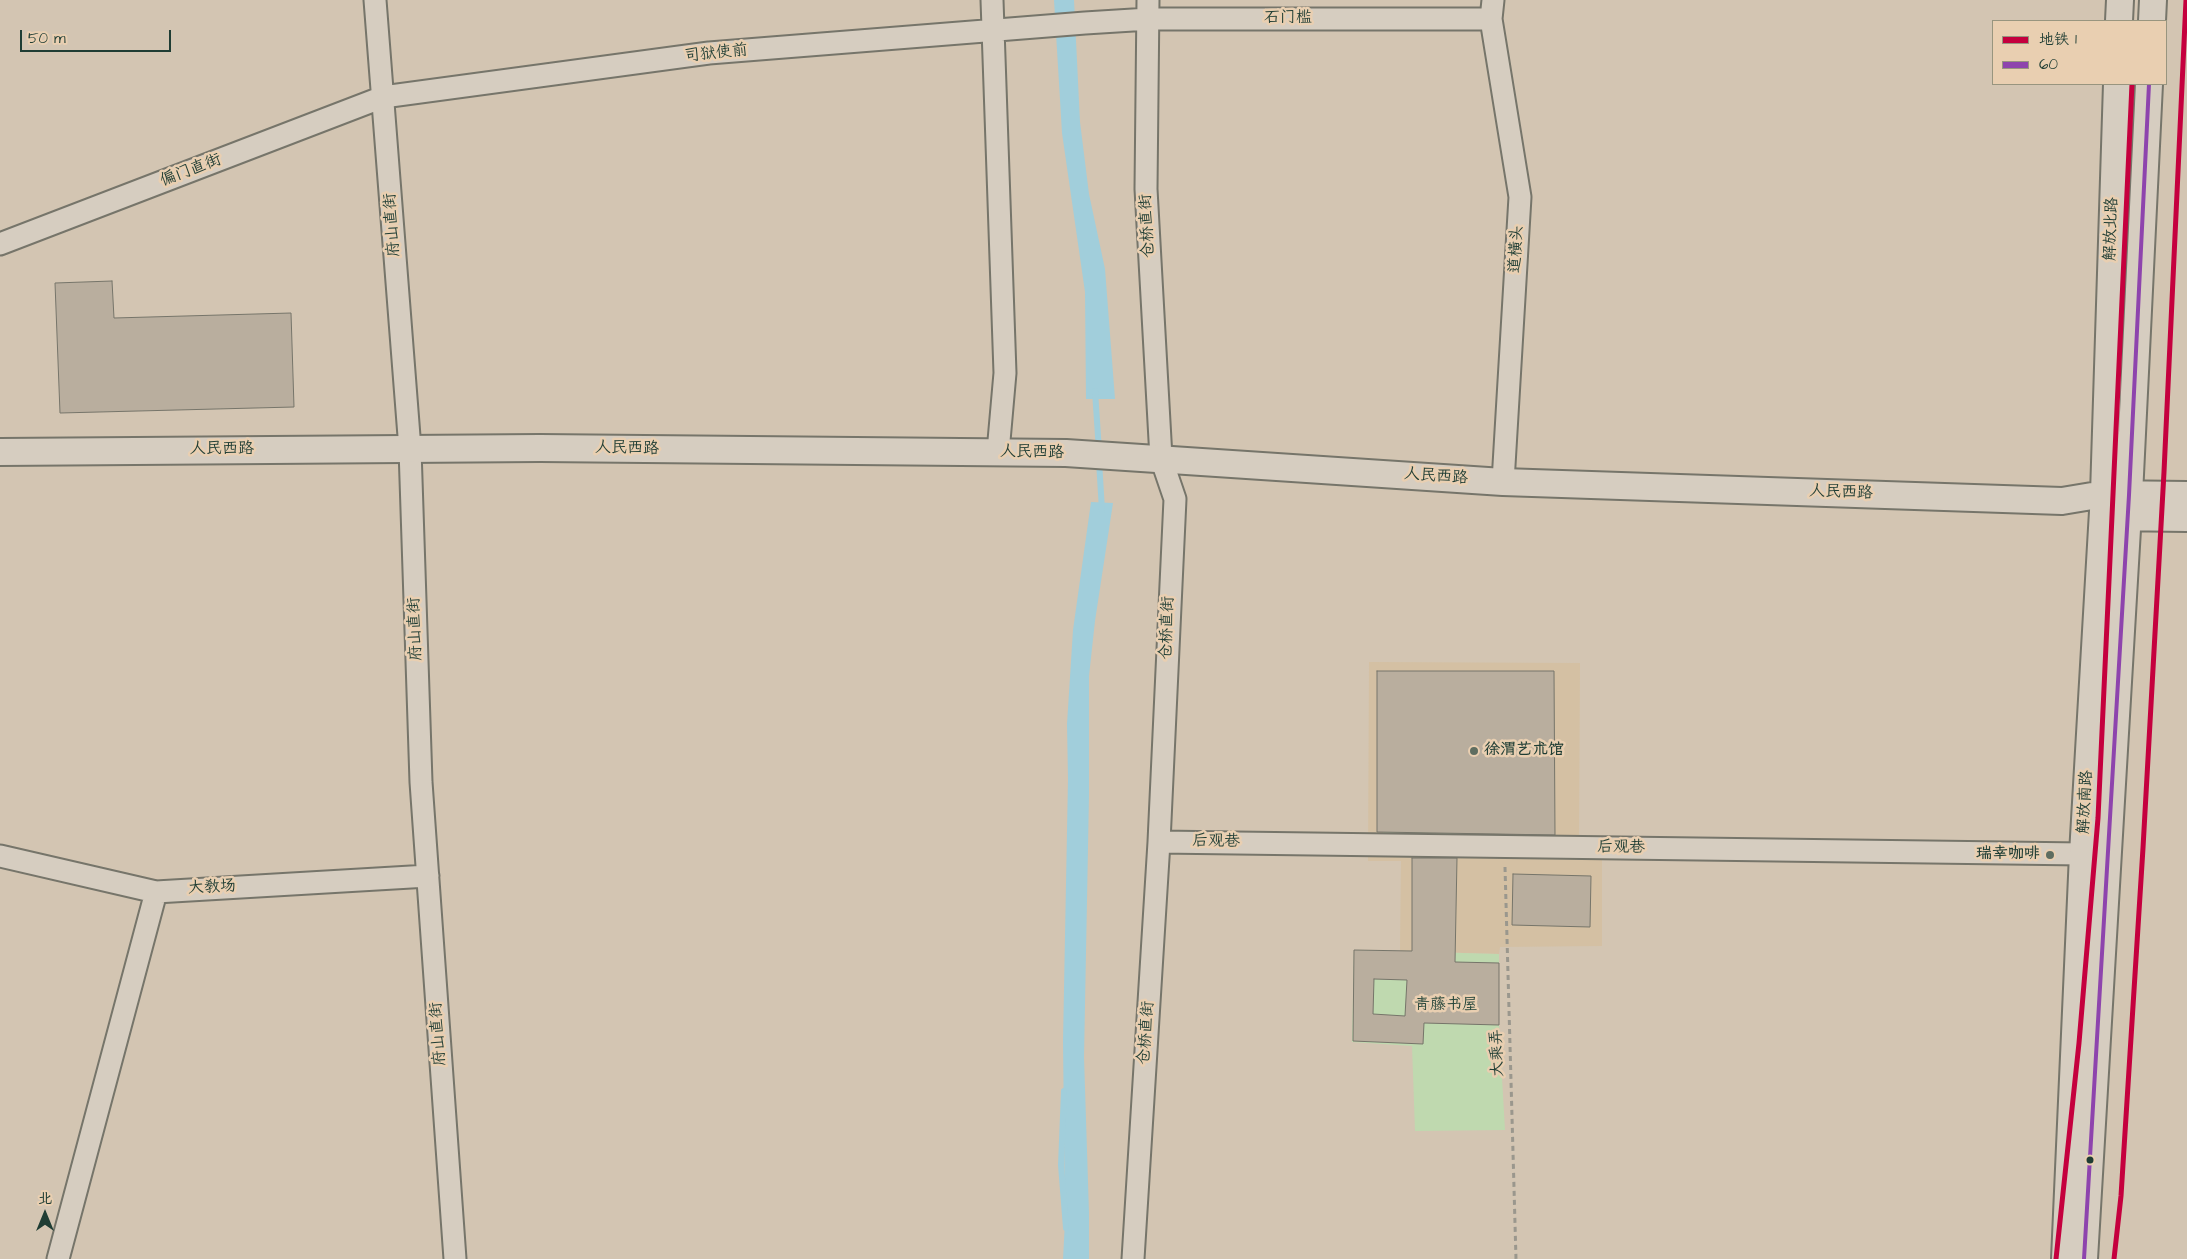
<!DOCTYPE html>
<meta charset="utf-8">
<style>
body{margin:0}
#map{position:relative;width:2187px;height:1259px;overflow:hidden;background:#d3c5b2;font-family:"Architects Daughter","LXGW WenKai TC",sans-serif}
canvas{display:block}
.legend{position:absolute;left:1992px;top:20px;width:175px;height:65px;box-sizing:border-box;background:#e9cfb1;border:1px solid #98957f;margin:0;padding:6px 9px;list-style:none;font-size:15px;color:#1f3d34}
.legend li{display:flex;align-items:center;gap:10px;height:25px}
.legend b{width:25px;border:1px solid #98957f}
.north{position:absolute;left:20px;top:1189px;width:50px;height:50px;-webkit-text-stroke:4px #e9cfb1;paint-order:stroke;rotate:0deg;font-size:14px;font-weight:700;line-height:20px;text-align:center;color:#1f3d34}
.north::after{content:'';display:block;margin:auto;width:18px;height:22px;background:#1f3d34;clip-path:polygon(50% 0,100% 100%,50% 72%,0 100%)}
.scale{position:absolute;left:20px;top:30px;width:151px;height:22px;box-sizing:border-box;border:2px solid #1f3d34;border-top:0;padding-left:6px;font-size:15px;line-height:18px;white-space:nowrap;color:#1f3d34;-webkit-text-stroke:4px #e9cfb1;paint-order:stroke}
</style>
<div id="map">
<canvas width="2187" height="1259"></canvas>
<ul class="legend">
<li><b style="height:6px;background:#c5003e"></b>地铁 1</li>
<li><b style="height:6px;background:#8e44ad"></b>60</li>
</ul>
<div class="north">北</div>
<div class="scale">50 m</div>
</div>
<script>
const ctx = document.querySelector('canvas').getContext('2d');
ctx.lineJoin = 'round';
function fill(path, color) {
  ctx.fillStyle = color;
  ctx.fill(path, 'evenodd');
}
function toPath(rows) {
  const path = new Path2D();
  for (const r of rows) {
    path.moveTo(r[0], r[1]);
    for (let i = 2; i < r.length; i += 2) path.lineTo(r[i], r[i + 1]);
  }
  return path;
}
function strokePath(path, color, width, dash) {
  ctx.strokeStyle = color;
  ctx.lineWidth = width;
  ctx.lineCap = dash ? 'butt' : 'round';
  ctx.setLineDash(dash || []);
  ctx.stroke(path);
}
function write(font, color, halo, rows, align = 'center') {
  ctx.font = font + ' "Architects Daughter","LXGW WenKai TC",sans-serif';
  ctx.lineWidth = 5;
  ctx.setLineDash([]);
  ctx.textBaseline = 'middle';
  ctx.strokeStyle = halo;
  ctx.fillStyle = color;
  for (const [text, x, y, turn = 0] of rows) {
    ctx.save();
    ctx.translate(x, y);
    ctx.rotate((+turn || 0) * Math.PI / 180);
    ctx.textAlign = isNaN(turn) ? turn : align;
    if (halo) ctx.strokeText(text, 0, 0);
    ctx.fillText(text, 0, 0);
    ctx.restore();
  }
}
const built = toPath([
 [1369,662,1580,663,1579,840,1602,840,1602,946,1500,947,1499,954,1400,951,1401,861,1368,861]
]);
const green = toPath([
 [1383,829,1469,829,1469,835,1383,834],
 [1354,950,1499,954,1499,1025,1505,1130,1415,1131,1412,1046,1352,1042]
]);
const water = toPath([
 [1054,0,1074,0,1080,122,1089,194,1105,269,1115,399,1086,399,1085,292,1062,133],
 [1091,502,1113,503,1095,621,1089,676,1089,795,1084,1057,1089,1213,1089,1259,1063,1259,1065,1221,1063,1041,1068,779,1067,724,1073,630]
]);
const stream = toPath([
 [1095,391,1099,451],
 [1099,461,1102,510],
 [1064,1091,1061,1165,1066,1228]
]);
const building = toPath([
 [112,281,114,318,291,313,294,407,60,413,55,283,112,281],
 [1377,671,1554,671,1555,835,1377,832,1377,671],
 [1412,858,1457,858,1455,962,1499,963,1499,1025,1424,1023,1423,1044,1353,1041,1354,950,1412,951,1412,858],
 [1374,979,1407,980,1405,1016,1373,1014,1374,979],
 [1513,874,1591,876,1590,927,1512,925,1513,874]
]);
const path = toPath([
 [1505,867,1516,1259]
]);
const minor = toPath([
 [375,0,410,449,421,782,455,1259],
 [992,0,1005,373,998,452],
 [1493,0,1491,19,1520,197,1503,482],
 [0,244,383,97,709,53,1085,23,1149,19,1491,19],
 [1159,842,2083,854],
 [0,856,156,892,428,876],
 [58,1259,156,892],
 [1133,1259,1159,842,1175,499,1161,458,1146,189,1148,0]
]);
const major = toPath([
 [2119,21,2120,0],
 [2152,21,2153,0],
 [0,452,540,448,1066,453,1503,482,2062,501,2104,494,2187,495],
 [2110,517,2187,518],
 [2065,1259,2083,854,2104,494,2117,84],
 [2084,1259,2129,495,2149,84]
]);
const bus1 = toPath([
 [2084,1259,2129,495,2149,84]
]);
const metro1 = toPath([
 [2056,1259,2079,1043,2098,818,2132,84],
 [2114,1259,2121,1196,2143,848,2164,472,2186,0]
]);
const markers = [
 [1474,751,5,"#5e6d60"],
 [2050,855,5,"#5e6d60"],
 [2090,1160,4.5,"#1f3d34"]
];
const streetNames = [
 ["石门槛",1288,19],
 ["司狱使前",716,54,-6],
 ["偏门直街",191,171,-21],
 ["府山直街",393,225,-94],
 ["仓桥直街",1148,226,-93],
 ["解放北路",2112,229,-88],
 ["道横头",1517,249,-87],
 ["人民西路",627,449,1],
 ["人民西路",222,450],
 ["人民西路",1032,453,1],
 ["人民西路",1436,477,4],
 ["人民西路",1841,493,2],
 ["仓桥直街",1168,628,-88],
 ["府山直街",416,629,-92],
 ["解放南路",2086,802,-87],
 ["后观巷",1216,842,1],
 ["后观巷",1621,848,1],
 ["大教场",212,888,-3],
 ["仓桥直街",1147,1033,-86],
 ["府山直街",439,1034,-94],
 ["大乘弄",1498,1053,-92]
];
const poiNames = [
 ["徐渭艺术馆",1484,751],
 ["瑞幸咖啡",2040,855,"right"]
];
const parkNames = [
 ["青藤书屋",1446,1006]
];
fill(built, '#d4c0a3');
fill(green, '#bfd9af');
fill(water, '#a1cedb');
strokePath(stream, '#a1cedb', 6);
fill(building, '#b9ae9e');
strokePath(building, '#76756a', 1);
strokePath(minor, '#76756a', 25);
strokePath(major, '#76756a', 30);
strokePath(path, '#9a978d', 3, [5, 4]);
strokePath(minor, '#d6cdc0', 21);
strokePath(major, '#d6cdc0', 26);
strokePath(bus1, '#8e44ad', 4);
strokePath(metro1, '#c5003e', 5);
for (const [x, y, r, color] of markers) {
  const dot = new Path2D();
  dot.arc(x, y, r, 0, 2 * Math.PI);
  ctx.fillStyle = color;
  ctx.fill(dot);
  strokePath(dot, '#e9cfb1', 2);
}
write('16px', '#1f3d34', '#e9cfb1', streetNames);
write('bold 16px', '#1f3d34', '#e9cfb1', poiNames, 'left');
write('16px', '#26463a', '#e9cfb1', parkNames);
</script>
